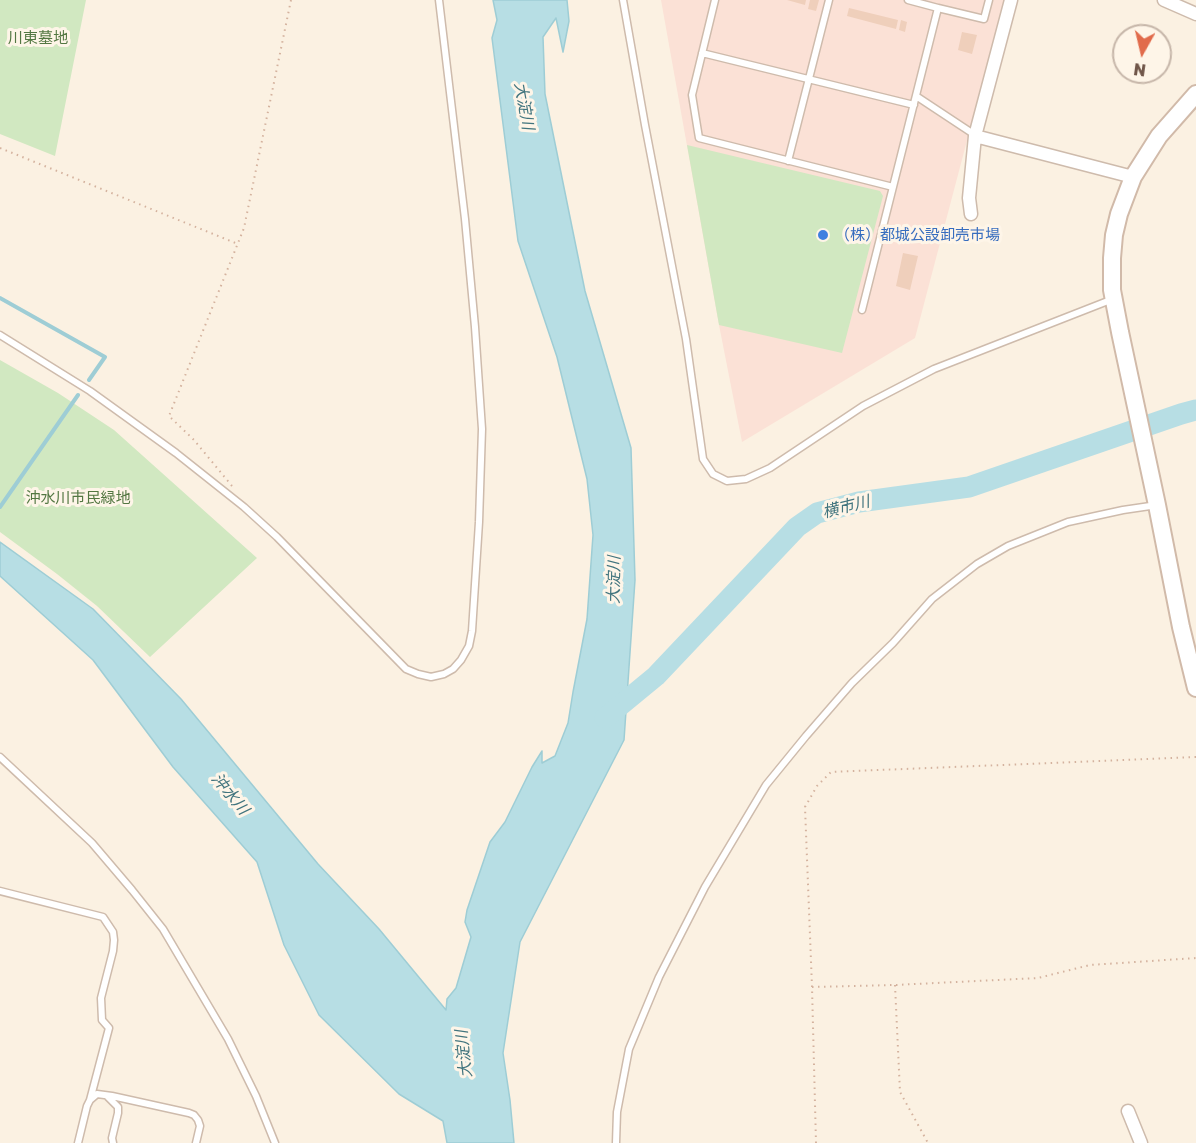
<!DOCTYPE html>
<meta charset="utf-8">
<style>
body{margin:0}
#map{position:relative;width:1196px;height:1143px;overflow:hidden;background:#fbf1e2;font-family:"Golos Text",sans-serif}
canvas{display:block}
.north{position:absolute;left:1112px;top:24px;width:60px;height:60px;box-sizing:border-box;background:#fef5e8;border:2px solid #c6b6a9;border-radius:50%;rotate:188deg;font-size:16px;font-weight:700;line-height:24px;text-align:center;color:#71574a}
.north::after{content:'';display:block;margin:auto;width:21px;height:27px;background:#e16b4b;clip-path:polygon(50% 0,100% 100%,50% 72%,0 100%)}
</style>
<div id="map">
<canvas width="1196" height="1143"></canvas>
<div class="north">N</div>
</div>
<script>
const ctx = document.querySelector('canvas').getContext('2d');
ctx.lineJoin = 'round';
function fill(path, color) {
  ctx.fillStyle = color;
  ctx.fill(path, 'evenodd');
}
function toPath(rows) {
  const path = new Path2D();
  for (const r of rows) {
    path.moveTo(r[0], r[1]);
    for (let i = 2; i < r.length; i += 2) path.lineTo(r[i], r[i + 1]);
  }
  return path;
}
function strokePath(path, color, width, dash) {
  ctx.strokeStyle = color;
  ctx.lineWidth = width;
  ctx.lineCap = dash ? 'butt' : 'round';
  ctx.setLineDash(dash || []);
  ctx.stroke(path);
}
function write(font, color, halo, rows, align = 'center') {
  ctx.font = font + ' "Golos Text","Noto Sans JP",sans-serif';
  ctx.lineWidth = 6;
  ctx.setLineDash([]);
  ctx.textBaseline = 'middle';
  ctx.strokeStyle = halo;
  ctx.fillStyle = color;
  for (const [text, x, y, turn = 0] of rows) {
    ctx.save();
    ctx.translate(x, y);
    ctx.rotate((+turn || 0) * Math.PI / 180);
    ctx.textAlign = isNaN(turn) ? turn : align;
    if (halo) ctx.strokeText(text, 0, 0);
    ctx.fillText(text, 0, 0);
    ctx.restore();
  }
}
const commercial = toPath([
 [661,0,1004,0,915,338,742,442,719,325]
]);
const green = toPath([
 [0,0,86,0,55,156,0,134],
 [687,145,880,191,883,196,842,353,719,325],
 [0,360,58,393,114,430,257,558,150,657,97,606,57,574,0,532]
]);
const water = toPath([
 [493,0,567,0,569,21,563,52,556,18,543,37,545,94,585,291,631,448,635,580,624,740,520,942,503,1053,510,1100,514,1143,447,1143,443,1121,399,1094,319,1015,284,945,257,862,173,767,93,660,0,576,0,542,93,609,181,699,318,864,379,929,446,1010,447,999,456,988,471,937,465,922,467,910,490,842,505,822,532,767,542,751,542,763,555,756,568,723,573,692,587,619,593,535,587,479,557,357,518,241,492,38,497,20,493,0]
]);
const stream = toPath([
 [0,298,105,357,89,380],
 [0,507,78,395]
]);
const river = toPath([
 [605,718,656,676,797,527,817,513,859,502,969,487,1181,414,1196,410]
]);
const building = toPath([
 [787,0,806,0,805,5],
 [810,0,819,0,816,11,808,9],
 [849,8,898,20,896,29,847,16],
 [901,20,907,22,905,32,899,30],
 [962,32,977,35,972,54,958,50],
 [903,253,918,256,910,290,896,286]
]);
const path = toPath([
 [0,148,238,244],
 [232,486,194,440,169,416,244,228,291,0],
 [895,985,900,1092,928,1143],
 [812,987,895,985,1038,978,1090,965,1196,958],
 [816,1143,812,987,805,807,817,786,831,772,1196,757]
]);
const lane = toPath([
 [623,0,645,125,686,339,703,459,713,474,727,481,746,479,770,468,863,406,934,369,1113,299],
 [715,0,692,95,699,138,893,187],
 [908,0,938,8],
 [702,53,914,105],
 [916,96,975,135],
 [788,161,829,0],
 [862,310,938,8,984,19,989,0],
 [0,335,90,391,176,453,244,507,277,537,406,669,418,674,431,677,444,674,453,669,461,660,469,646,472,631,479,522,482,429,475,327,465,219,439,0],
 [0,757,92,843,132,890,163,929,228,1039,256,1096,275,1143],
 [0,891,103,917,113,932,114,940,113,951,101,998,102,1020,109,1028,90,1100],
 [107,1096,118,1107,118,1113,112,1138,113,1143],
 [78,1143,87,1106,90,1100,97,1094,112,1096,189,1113,194,1115,198,1120,200,1126,196,1143],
 [616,1143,617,1112,629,1049,659,977,705,887,766,785,806,736,852,683,893,643,932,599,977,564,1008,546,1068,522,1123,510,1157,505]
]);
const street = toPath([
 [1011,0,975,136,1133,177],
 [1164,0,1196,14],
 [971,214,969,198,975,136],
 [1128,1111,1141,1143]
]);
const secondary = toPath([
 [1196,94,1159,136,1133,177,1119,214,1114,235,1112,258,1112,290,1120,332,1157,505,1181,627,1196,688]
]);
const markers = [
 [823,235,6,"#3f7fe0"]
];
const parkNames = [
 ["川東墓地",38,38],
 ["沖水川市民緑地",78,498]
];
const shopNames = [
 ["（株）都城公設卸売市場",835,235]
];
const waterNames = [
 ["大淀川",524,106,80],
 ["横市川",846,507,-14],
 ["大淀川",614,580,-89],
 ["沖水川",230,794,50],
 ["大淀川",464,1054,-96]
];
fill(commercial, '#fbe1d6');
fill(green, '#d1e8c1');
fill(water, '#b7dee4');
strokePath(water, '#9ecdd5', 1.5);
strokePath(stream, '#9ecdd5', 4);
strokePath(river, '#b7dee4', 21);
fill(building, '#efcfbb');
strokePath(lane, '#cebbac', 9);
strokePath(street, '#cebbac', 15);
strokePath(secondary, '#d1baa9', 20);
strokePath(path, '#d4b29e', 2, [1.5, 4.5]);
strokePath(lane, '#fff', 6);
strokePath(street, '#fff', 12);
strokePath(secondary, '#fff', 16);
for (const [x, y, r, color] of markers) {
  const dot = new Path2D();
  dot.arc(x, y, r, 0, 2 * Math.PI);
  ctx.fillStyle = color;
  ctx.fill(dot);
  strokePath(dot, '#fef5e8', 2);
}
write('15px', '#537742', '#fef5e8', parkNames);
write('15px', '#366cbe', '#fef5e8', shopNames, 'left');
write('italic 16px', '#41747e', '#fef5e8', waterNames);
</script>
